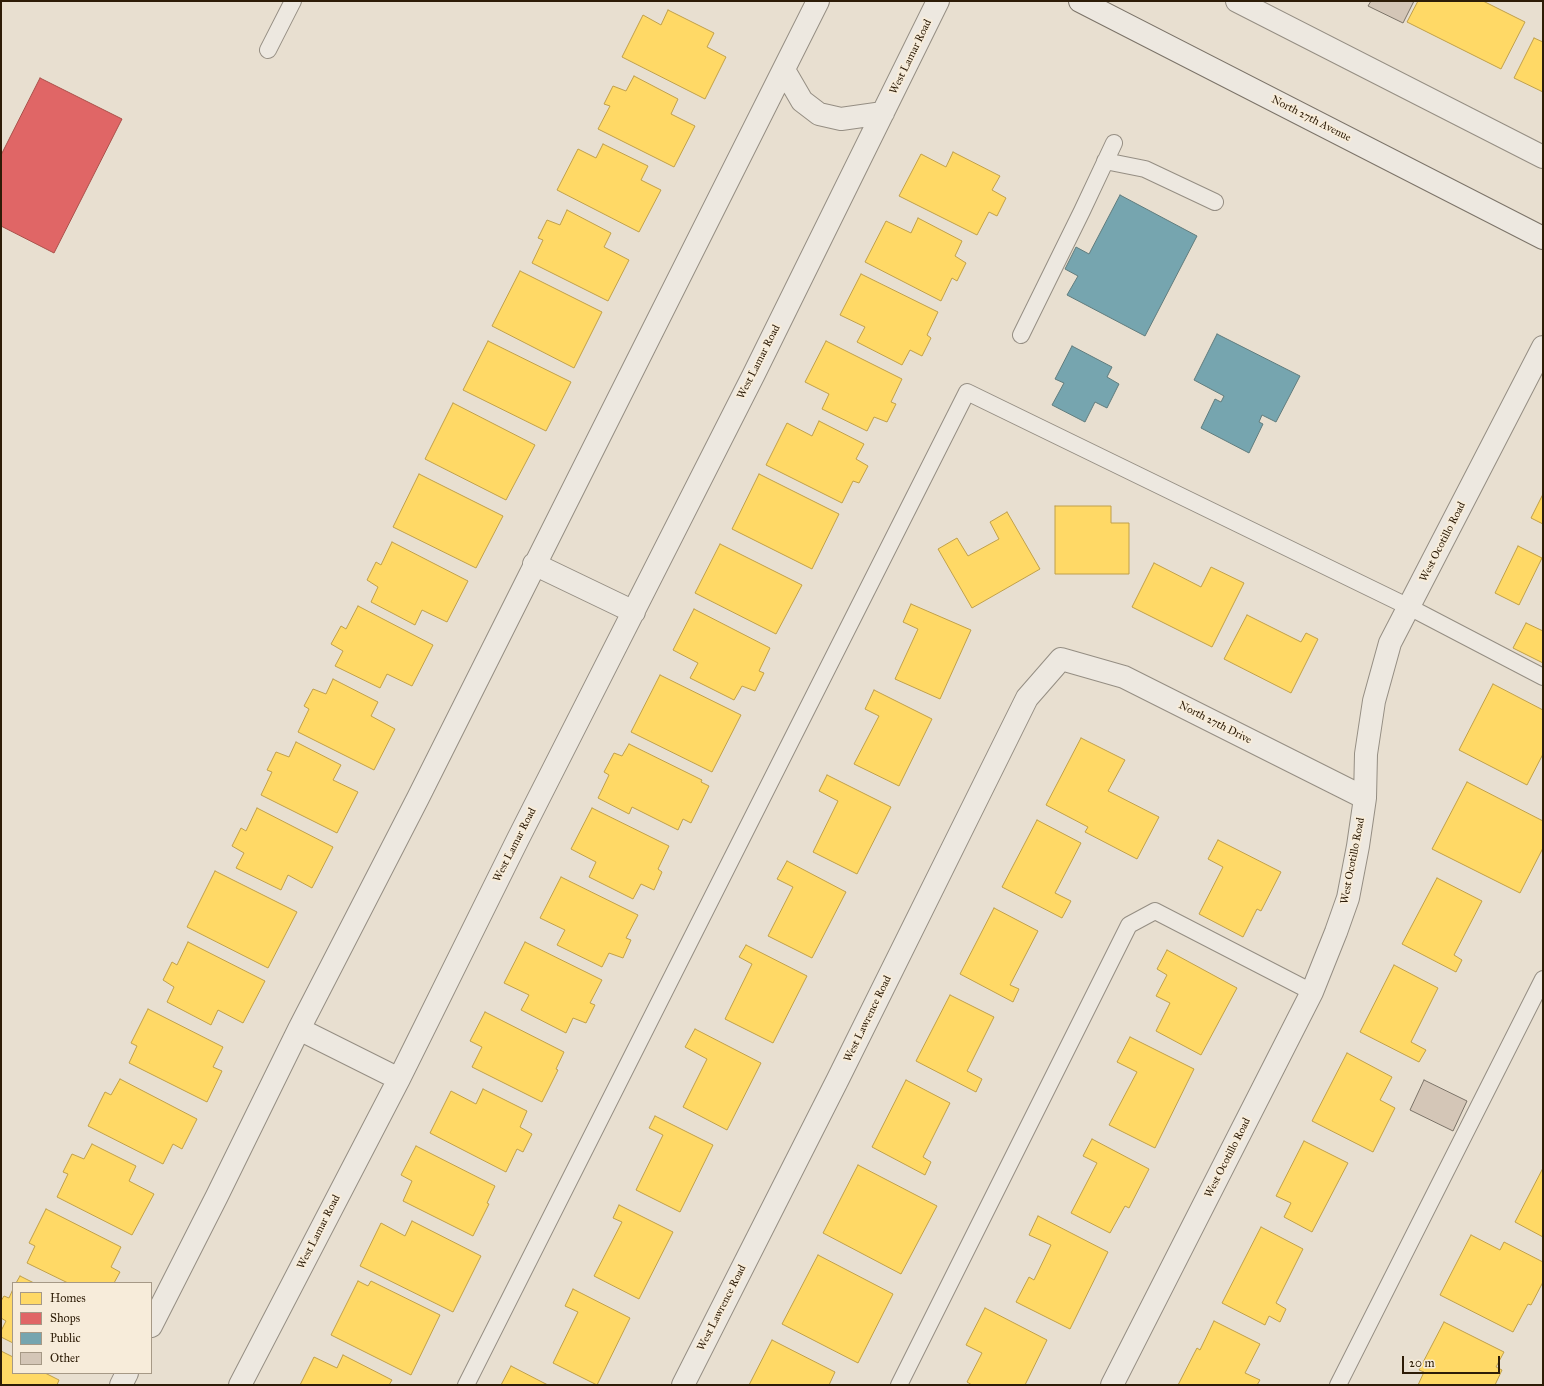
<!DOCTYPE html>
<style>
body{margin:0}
#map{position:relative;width:1544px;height:1386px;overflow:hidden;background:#e8dfd0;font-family:"IM FELL Great Primer",serif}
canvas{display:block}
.frame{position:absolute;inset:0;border:2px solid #2d1c07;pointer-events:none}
.legend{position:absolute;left:12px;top:1282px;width:140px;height:92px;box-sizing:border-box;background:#f7ecda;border:1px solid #a69986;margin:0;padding:5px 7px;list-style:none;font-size:12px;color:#2d1c07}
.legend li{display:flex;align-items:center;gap:8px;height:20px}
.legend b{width:20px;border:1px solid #a69986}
.scale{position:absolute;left:1402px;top:1356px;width:98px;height:18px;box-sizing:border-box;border:2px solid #2d1c07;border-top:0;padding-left:5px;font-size:12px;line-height:14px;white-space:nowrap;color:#2d1c07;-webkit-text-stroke:3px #f7ecda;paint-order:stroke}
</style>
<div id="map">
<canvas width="1544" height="1386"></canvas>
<div class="frame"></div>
<ul class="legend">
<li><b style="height:11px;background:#ffd966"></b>Homes</li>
<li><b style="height:11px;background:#e06666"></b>Shops</li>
<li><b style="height:11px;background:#76a5af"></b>Public</li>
<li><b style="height:11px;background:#d4c6b7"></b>Other</li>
</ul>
<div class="scale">20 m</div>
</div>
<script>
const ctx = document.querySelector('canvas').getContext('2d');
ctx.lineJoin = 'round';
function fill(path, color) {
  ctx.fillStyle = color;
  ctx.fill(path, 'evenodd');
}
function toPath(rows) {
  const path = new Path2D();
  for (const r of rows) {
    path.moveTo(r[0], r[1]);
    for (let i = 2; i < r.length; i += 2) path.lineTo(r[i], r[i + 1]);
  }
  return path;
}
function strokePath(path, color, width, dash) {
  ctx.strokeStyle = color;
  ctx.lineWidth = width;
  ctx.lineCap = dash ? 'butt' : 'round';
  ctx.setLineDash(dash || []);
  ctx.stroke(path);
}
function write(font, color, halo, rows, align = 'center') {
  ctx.font = font + ' "IM FELL Great Primer",serif';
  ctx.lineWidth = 4;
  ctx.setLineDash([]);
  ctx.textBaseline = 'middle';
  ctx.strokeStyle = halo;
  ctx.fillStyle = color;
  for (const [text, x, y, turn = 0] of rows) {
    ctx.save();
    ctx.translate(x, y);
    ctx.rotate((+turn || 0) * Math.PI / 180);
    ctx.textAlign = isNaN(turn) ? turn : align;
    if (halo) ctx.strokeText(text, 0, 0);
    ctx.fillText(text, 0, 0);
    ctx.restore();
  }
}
const homes = toPath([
 [1418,1,1483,1,1525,22,1501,69,1407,22,1418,1],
 [668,10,714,33,707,47,726,57,705,99,622,57,643,15,661,25,668,10],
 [1534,38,1543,42,1543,92,1514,78,1534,38],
 [634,76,678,99,671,114,695,126,674,167,598,129,610,106,604,104,613,86,626,91,634,76],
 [603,144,648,166,641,180,661,190,639,232,557,190,578,149,596,158,603,144],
 [953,152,1000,176,992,190,1006,198,997,216,989,212,977,235,899,196,921,154,946,167,953,152],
 [567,210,611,233,604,247,629,260,608,301,532,263,543,240,538,238,547,220,560,225,567,210],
 [918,218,962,241,955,256,966,263,957,281,952,278,941,301,865,262,886,221,911,233,918,218],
 [520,271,602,312,574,368,492,326,520,271],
 [861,274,938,312,927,335,931,338,922,356,910,350,902,365,857,342,865,327,840,315,861,274],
 [488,341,571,382,546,431,463,390,488,341],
 [826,341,902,379,891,402,896,404,887,422,874,417,867,431,822,409,829,394,805,382,826,341],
 [453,403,535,445,506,500,425,459,453,403],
 [819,421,864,444,856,459,868,466,859,483,853,481,842,503,766,465,787,423,812,436,819,421],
 [419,474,503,516,476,568,393,527,419,474],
 [759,474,839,514,812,569,732,529,759,474],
 [1543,494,1543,524,1531,518,1543,494],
 [1055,506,1111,506,1111,523,1129,523,1129,574,1055,574,1055,506],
 [1007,512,1040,569,972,608,938,549,957,538,968,556,999,539,990,522,1007,512],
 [392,542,468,581,447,622,422,610,415,625,371,602,378,587,367,580,376,562,381,565,392,542],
 [720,544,802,585,776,634,695,593,720,544],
 [1518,546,1542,558,1519,605,1495,593,1518,546],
 [1154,563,1201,587,1211,567,1244,583,1212,647,1132,607,1154,563],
 [911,604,971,630,940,699,895,679,918,629,903,622,911,604],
 [358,606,433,645,412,686,387,674,380,688,335,666,343,651,331,644,341,626,346,629,358,606],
 [694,609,770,648,759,671,764,673,755,691,742,686,734,700,690,678,698,663,673,650,694,609],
 [1247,615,1301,642,1306,633,1318,639,1291,693,1224,659,1247,615],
 [1526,623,1543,631,1543,663,1513,648,1526,623],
 [660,675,741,715,712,772,631,732,660,675],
 [333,679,378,702,371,716,395,729,374,770,298,732,309,709,304,706,313,689,326,694,333,679],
 [1493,684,1543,710,1543,754,1527,785,1459,750,1493,684],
 [874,690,932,719,899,786,854,764,879,716,865,709,874,690],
 [1081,738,1125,760,1108,791,1159,817,1137,859,1085,832,1088,827,1046,805,1081,738],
 [296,742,341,765,333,780,358,792,337,833,261,795,272,772,267,770,276,752,289,757,296,742],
 [629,744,702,780,701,782,709,786,691,823,683,819,678,830,632,807,629,814,598,798,609,775,604,772,614,753,622,756,629,744],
 [827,775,891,807,857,874,813,852,838,801,819,791,827,775],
 [1467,782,1543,821,1543,848,1520,893,1432,849,1467,782],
 [257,808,333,847,312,888,288,875,281,890,236,868,244,853,232,846,241,828,246,831,257,808],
 [592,808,669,846,658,869,662,872,654,890,641,884,633,899,589,877,596,862,571,849,592,808],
 [1037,820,1081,843,1055,893,1071,901,1062,918,1002,887,1037,820],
 [1218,840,1281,872,1261,911,1257,909,1243,937,1199,914,1223,867,1208,859,1218,840],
 [787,861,846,892,812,958,768,936,793,887,777,879,787,861],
 [215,871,297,912,268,968,187,927,215,871],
 [561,877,638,915,626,938,631,940,623,958,609,953,602,967,557,945,565,930,540,918,561,877],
 [1437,878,1482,901,1454,955,1462,960,1456,972,1402,944,1437,878],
 [994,908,1038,931,1010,985,1019,989,1013,1002,960,974,994,908],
 [188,942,265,981,243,1023,218,1010,211,1025,167,1002,174,987,163,980,172,962,177,965,188,942],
 [525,942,602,980,590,1003,595,1005,586,1023,573,1018,566,1033,521,1010,529,995,504,983,525,942],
 [746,945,807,976,773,1043,725,1019,752,964,739,957,746,945],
 [1167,950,1237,988,1201,1055,1156,1031,1170,1003,1156,996,1167,975,1157,969,1167,950],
 [1394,965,1438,988,1411,1042,1426,1050,1419,1062,1360,1032,1394,965],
 [950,995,994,1017,967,1071,982,1079,976,1092,916,1061,950,995],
 [148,1009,223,1047,213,1067,222,1071,207,1102,129,1063,137,1046,131,1043,148,1009],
 [485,1012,564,1052,556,1069,558,1070,542,1102,472,1067,482,1047,470,1041,485,1012],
 [695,1029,761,1063,727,1130,683,1107,707,1059,685,1047,695,1029],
 [1130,1037,1194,1069,1155,1148,1109,1125,1137,1072,1117,1062,1130,1037],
 [1347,1053,1392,1077,1380,1100,1395,1108,1373,1152,1312,1121,1347,1053],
 [120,1079,197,1119,182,1149,173,1144,163,1164,88,1126,105,1092,111,1095,120,1079],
 [906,1080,950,1103,923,1157,931,1162,925,1175,872,1147,906,1080],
 [483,1089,527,1111,520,1127,532,1134,523,1152,517,1149,506,1172,430,1133,451,1091,476,1104,483,1089],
 [655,1116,713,1145,680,1212,636,1190,663,1135,649,1128,655,1116],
 [1092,1139,1149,1169,1129,1208,1125,1206,1110,1233,1071,1213,1097,1163,1083,1156,1092,1139],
 [1304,1141,1348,1163,1312,1232,1284,1217,1291,1203,1276,1196,1304,1141],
 [92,1144,136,1166,129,1181,154,1194,132,1235,57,1197,68,1174,63,1172,72,1154,84,1159,92,1144],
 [416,1146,495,1186,487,1203,489,1204,473,1236,403,1201,412,1181,401,1175,416,1146],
 [858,1165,937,1206,901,1274,823,1233,858,1165],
 [1543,1168,1543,1237,1515,1222,1543,1168],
 [619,1205,673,1232,639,1299,594,1276,622,1222,613,1218,619,1205],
 [46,1209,121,1247,111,1267,120,1272,114,1283,68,1283,27,1263,35,1246,29,1243,46,1209],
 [1038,1216,1108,1252,1070,1329,1016,1302,1029,1277,1034,1280,1051,1245,1029,1235,1038,1216],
 [412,1221,481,1256,453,1312,360,1266,381,1223,405,1236,412,1221],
 [1261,1227,1303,1249,1276,1303,1286,1309,1280,1322,1269,1316,1265,1325,1222,1303,1261,1227],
 [1471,1235,1500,1250,1504,1242,1543,1262,1543,1282,1531,1305,1528,1304,1513,1332,1440,1295,1471,1235],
 [818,1255,893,1294,858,1363,782,1324,818,1255],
 [20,1276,34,1283,16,1283,20,1276],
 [358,1281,368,1286,371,1281,440,1315,411,1375,331,1335,358,1281],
 [13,1289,13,1343,1,1337,1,1331,6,1321,1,1318,1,1301,4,1296,9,1298,13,1289],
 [573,1289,630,1318,597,1385,553,1363,578,1312,565,1306,573,1289],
 [985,1308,1047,1340,1025,1385,972,1385,967,1382,982,1353,966,1345,985,1308],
 [1214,1321,1260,1344,1245,1373,1260,1380,1257,1385,1178,1385,1197,1348,1200,1350,1214,1321],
 [1444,1322,1504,1352,1496,1367,1502,1370,1495,1385,1418,1385,1424,1372,1419,1370,1444,1322],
 [772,1340,835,1372,829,1385,749,1385,772,1340],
 [1,1351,13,1357,13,1373,45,1373,59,1380,57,1385,1,1385,1,1351],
 [343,1355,392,1380,389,1385,300,1385,314,1357,337,1368,343,1355],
 [511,1366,542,1382,548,1385,501,1385,511,1366]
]);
const shops = toPath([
 [40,78,122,119,54,253,1,226,1,155,40,78]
]);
const public = toPath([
 [1120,195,1197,236,1145,336,1067,295,1078,276,1065,269,1076,247,1089,254,1120,195],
 [1217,334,1300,376,1276,422,1262,415,1259,422,1263,424,1249,453,1201,428,1215,399,1221,402,1224,396,1194,380,1217,334],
 [1072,346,1112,367,1107,377,1119,384,1107,408,1095,402,1085,422,1052,405,1064,383,1055,379,1072,346]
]);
const building = toPath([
 [1371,1,1414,1,1403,23,1368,6,1371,1],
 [1424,1080,1467,1101,1453,1131,1410,1110,1424,1080]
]);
const lane = toPath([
 [268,50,293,1],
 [1105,161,1145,169,1215,202],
 [1021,335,1082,211,1114,143],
 [466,1385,967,392,1409,607,1543,677],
 [899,1385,1129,925,1155,911,1312,992],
 [1338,1385,1543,979]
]);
const street = toPath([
 [1237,1,1543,157],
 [784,70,802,101,819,114,841,119,883,113],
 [534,564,634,612],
 [299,1029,399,1079],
 [151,1326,217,1196,299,1029,418,798,818,1],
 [121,1385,127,1373],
 [240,1385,399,1079,518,839,754,374,938,1],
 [683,1385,838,1079,1027,698,1061,659,1124,677,1365,798],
 [1112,1385,1312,992,1336,932,1348,898,1358,846,1365,798,1366,754,1374,701,1390,643,1543,347]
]);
const secondary = toPath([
 [1080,1,1543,238]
]);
const streetNames = [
 ["West Lamar Road",911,57,-64],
 ["North 27th Avenue",1311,119,27],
 ["West Lamar Road",759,362,-63],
 ["West Ocotillo Road",1443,542,-63],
 ["North 27th Drive",1215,723,27],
 ["West Lamar Road",515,845,-63],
 ["West Ocotillo Road",1353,861,-79],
 ["West Lawrence Road",868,1019,-64],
 ["West Ocotillo Road",1228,1158,-63],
 ["West Lamar Road",319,1232,-63],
 ["West Lawrence Road",722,1308,-63]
];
fill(homes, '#ffd966');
strokePath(homes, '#c0a04a', 1);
fill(shops, '#e06666');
strokePath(shops, '#aa504a', 1);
fill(public, '#76a5af');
strokePath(public, '#607c7d', 1);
fill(building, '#d4c6b7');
strokePath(building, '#7b7368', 1);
strokePath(lane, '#958e83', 18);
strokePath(street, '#958e83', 24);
strokePath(secondary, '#7b7368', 24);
strokePath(lane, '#ede8e0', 16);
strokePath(street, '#ede8e0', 22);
strokePath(secondary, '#ede8e0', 22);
write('11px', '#2d1c07', '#f7ecda', streetNames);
</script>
